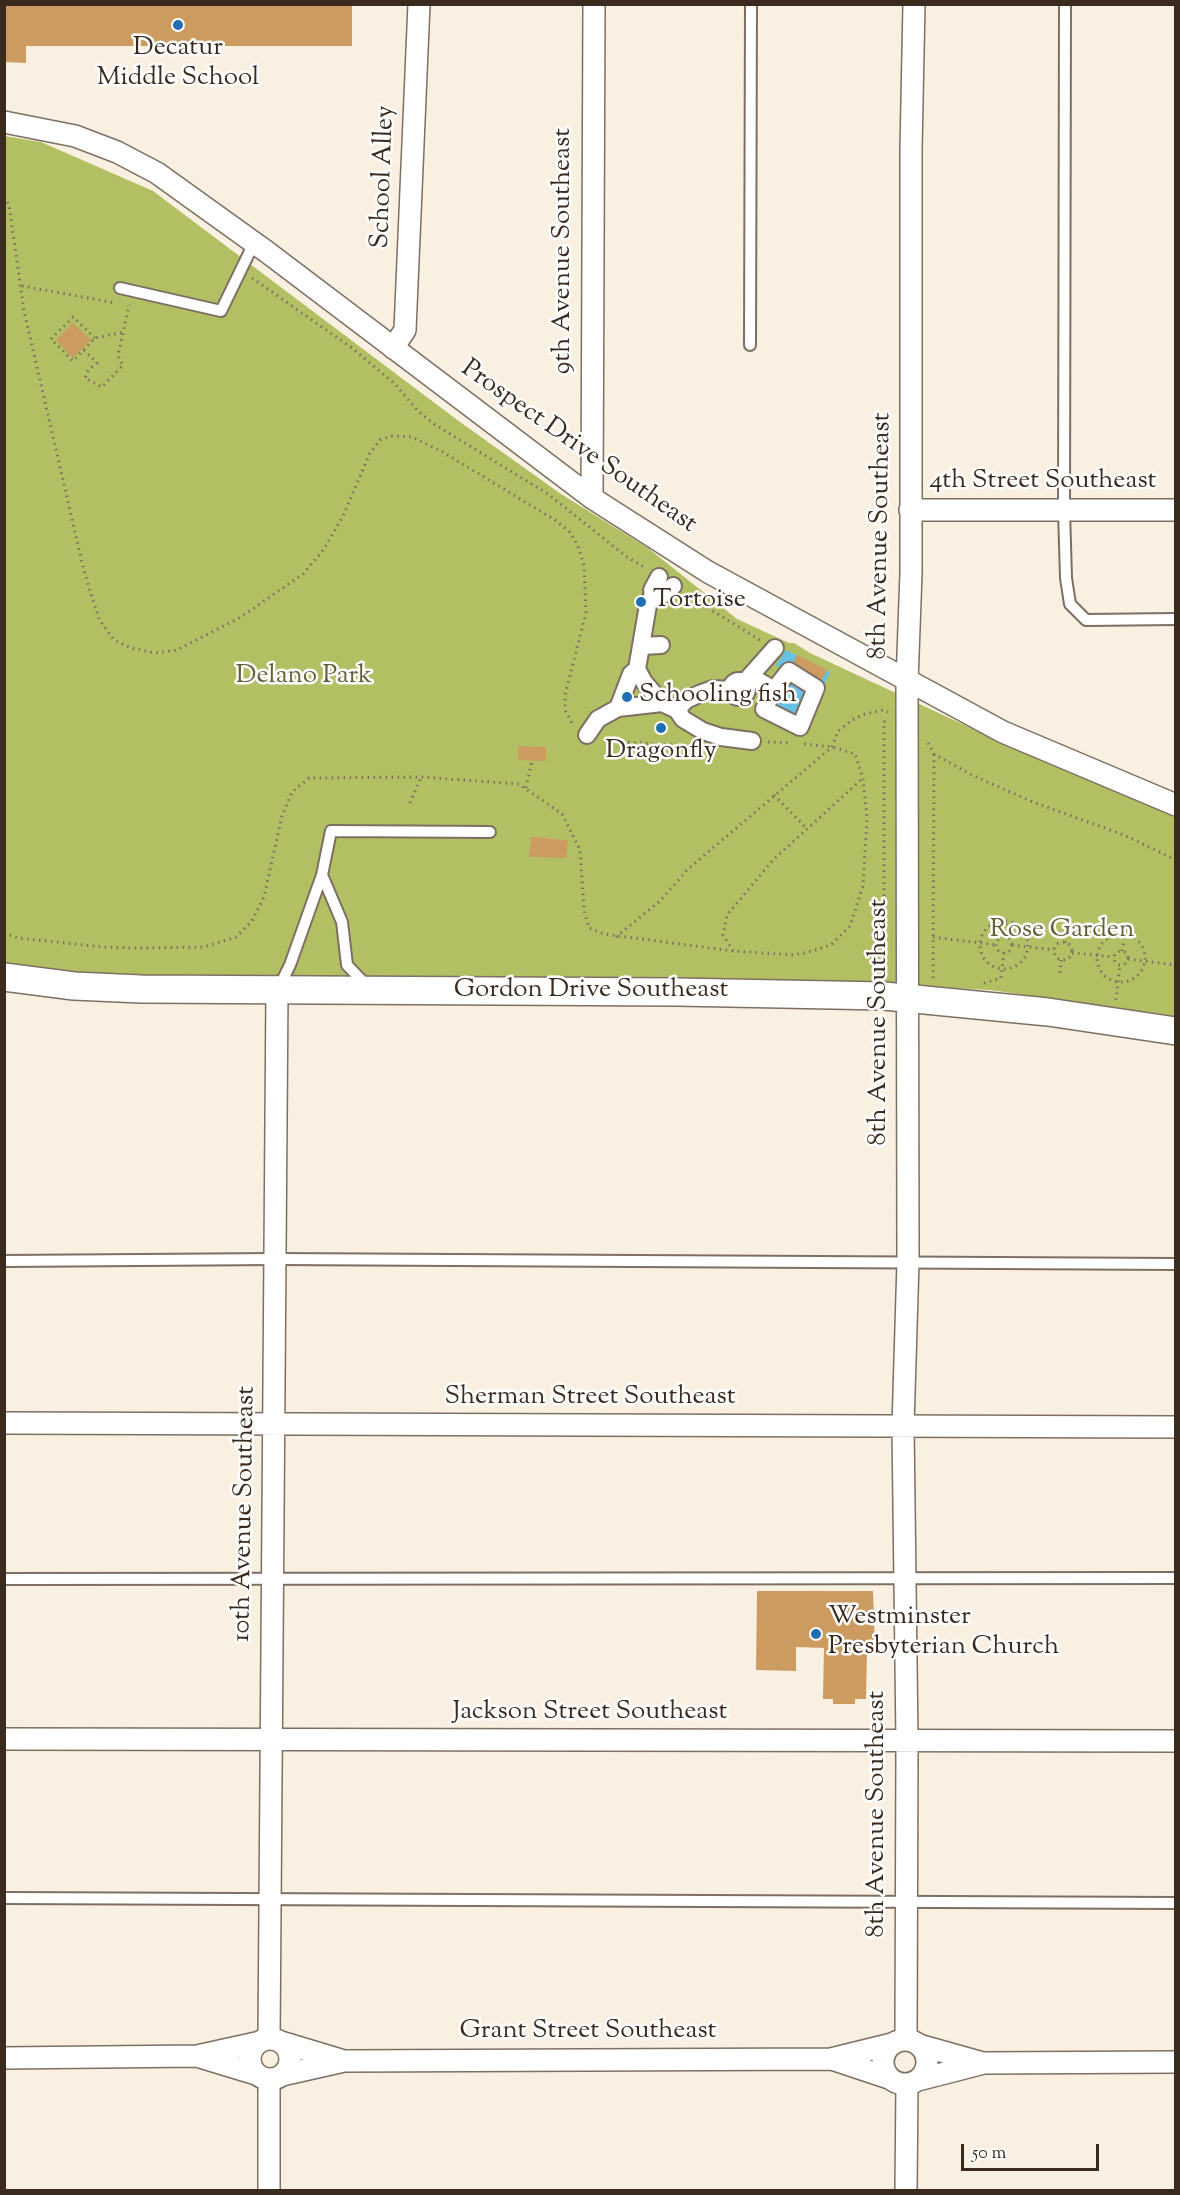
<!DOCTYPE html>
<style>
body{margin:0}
#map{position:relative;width:1180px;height:2195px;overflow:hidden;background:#f9f0e1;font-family:"Sorts Mill Goudy",serif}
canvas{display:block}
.frame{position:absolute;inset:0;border:6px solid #3b2a1e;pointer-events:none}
.scale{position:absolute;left:961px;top:2144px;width:138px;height:27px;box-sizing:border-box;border:3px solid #3b2a1e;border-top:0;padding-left:8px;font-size:18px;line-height:21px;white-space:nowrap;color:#3b2a1e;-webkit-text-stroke:4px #fff;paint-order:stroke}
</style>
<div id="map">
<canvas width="1180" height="2195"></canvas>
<div class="frame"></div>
<div class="scale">50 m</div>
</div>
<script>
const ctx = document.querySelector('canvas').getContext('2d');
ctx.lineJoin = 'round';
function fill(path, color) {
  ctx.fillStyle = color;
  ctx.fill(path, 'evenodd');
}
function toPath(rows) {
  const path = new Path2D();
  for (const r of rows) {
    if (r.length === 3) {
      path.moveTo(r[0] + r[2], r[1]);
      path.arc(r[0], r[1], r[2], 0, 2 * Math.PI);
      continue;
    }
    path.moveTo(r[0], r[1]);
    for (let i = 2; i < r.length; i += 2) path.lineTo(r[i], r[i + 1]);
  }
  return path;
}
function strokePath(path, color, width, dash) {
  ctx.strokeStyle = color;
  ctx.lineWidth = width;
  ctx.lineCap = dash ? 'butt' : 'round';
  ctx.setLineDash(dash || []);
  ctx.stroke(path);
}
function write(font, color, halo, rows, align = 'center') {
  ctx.font = font + ' "Sorts Mill Goudy",serif';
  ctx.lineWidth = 5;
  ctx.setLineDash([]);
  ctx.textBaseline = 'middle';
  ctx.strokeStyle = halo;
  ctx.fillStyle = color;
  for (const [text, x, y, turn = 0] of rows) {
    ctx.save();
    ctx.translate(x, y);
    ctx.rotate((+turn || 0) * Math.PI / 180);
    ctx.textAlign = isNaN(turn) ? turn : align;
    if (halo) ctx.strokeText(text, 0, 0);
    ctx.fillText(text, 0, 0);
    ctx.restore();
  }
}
const green = toPath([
 [4,136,41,142,153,191,460,422,561,494,648,548,737,619,789,643,794,643,810,653,988,736,1175,817,1175,1016,990,990,908,986,478,977,161,980,5,967]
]);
const water = toPath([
 [786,650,830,672,801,737,777,724,773,685,782,670,776,665]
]);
const building = toPath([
 [4,4,352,4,352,46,26,46,26,63,4,62],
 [73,323,91,340,73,358,56,340],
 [797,655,827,670,822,680,793,662],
 [518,746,546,747,546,761,518,760],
 [531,837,568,840,566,858,529,857],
 [757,1591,873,1591,875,1649,867,1649,866,1699,855,1699,855,1704,833,1704,833,1699,823,1699,824,1648,796,1647,796,1671,756,1670]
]);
const path = toPath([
 [4,197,9,205,24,311,84,571,99,619,114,640,131,648,155,653,177,650,241,617,303,574,324,549,343,516,370,453,380,440,391,436,412,437,441,451,555,520,570,532,578,546,584,565,586,613,565,695,565,710,573,725],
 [252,278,352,348,395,384,418,411,434,424,548,494,627,557,646,568],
 [22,286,116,303],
 [95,338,73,317,51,339,73,361,95,338,124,332],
 [84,350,97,363,88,370,85,378,102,387,123,365,118,356,129,305],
 [687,595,760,640],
 [604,741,693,746],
 [768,742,792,743],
 [928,743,934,754,972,775,1033,802,1124,835,1176,860],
 [526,788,532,761],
 [774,795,807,829],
 [410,803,421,777],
 [1004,945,24],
 [4,933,18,938,103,947,139,948,204,947,236,937,252,921,264,897,282,816,292,792,309,778,421,777,519,784,562,814,580,850,584,910,589,928,604,934,733,951,794,955,813,951,831,945,850,926,863,886,867,818,863,778,855,754,832,747,804,744],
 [1121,958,24],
 [616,937,660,901,688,869,832,747,838,731,852,720,865,714,883,710,888,712],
 [933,937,996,945],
 [1005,937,1006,921],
 [1004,945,8],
 [1063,951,9],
 [1065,943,1068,915],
 [1012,945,1054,950],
 [733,951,723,935,727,915,773,860,863,778],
 [1122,951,1125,935],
 [1121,958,7],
 [1072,953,1114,957],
 [1128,959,1176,965],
 [1060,973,1061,960],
 [884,974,884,722,888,718],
 [933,978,934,754],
 [984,983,1001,978,1004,952],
 [1116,1000,1120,965]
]);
const service = toPath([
 [1065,4,1064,510,1066,578,1070,604,1086,620,1176,619],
 [120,288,221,311,254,243],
 [750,345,751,4],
 [322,875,342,922,347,965,367,986],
 [279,987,290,965,322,875,331,831,490,832],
 [4,1261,276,1259,1176,1264],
 [4,1579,1176,1578],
 [4,1898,1176,1903]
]);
const pedestrian = toPath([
 [673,586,660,597,653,594,648,605,637,669,644,682,662,703,677,710,686,700,699,694,713,689,731,690],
 [653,594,652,590,659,577],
 [642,646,661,645],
 [750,676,774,690,789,671,816,688,800,727,764,709,774,690],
 [739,689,8],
 [744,683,775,648],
 [618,708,662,703],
 [677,710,683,719,703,731,721,737,752,741],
 [587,735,598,719,618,708,631,674,637,669]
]);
const minor = toPath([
 [4,122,75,136,117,152,157,173,267,252,592,498,708,572,1003,732,1176,805],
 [393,348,405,330,419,4],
 [592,498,594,4],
 [910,510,1176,510],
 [4,1423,1176,1427],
 [4,1739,1176,1741],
 [269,2038,277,990],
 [270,2059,20],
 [905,2062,22],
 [906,2040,907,1741,903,1426,908,1262,907,682,911,573,911,150,914,4],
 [281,2042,344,2061],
 [919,2045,983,2063],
 [200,2057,256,2074],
 [4,2058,197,2056,256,2043],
 [832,2059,889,2078],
 [282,2075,344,2061,831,2059,892,2044],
 [918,2080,984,2063,1176,2062],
 [269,2190,269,2079],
 [906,2190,907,2085]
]);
const tertiary = toPath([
 [4,977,74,986,141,989,677,992,884,996,1048,1012,1176,1031]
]);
const markers = [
 [178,25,6,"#1f6fb2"],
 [641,602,6,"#1f6fb2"],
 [627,697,6,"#1f6fb2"],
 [661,728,6,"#1f6fb2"],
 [816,1634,6,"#1f6fb2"]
];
const poiNames = [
 ["Decatur",178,50,"center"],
 ["Middle School",178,80,"center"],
 ["Tortoise",653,602],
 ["Schooling fish",639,697],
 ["Dragonfly",661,753,"center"],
 ["Westminster",828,1619],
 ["Presbyterian Church",828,1649]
];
const streetNames = [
 ["School Alley",385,177,-88],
 ["9th Avenue Southeast",565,251,-90],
 ["Prospect Drive Southeast",578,448,35],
 ["4th Street Southeast",1043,483],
 ["8th Avenue Southeast",882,536,-89],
 ["Gordon Drive Southeast",591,992],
 ["8th Avenue Southeast",881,1022,-90],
 ["Sherman Street Southeast",590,1399],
 ["10th Avenue Southeast",246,1514,-89],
 ["Jackson Street Southeast",590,1714],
 ["8th Avenue Southeast",879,1814,-90],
 ["Grant Street Southeast",588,2033]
];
const parkNames = [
 ["Delano Park",304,678],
 ["Rose Garden",1062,932]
];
fill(green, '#b2c063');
fill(water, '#67c0e5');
fill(building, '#cb9b5f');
strokePath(service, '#7e6f62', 14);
strokePath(pedestrian, '#7e6f62', 20);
strokePath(minor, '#7e6f62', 24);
strokePath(tertiary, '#7e6f62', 30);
strokePath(path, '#7e6f62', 3, [1.5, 4.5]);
strokePath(service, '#fff', 10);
strokePath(pedestrian, '#fff', 16);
strokePath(minor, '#fff', 21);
strokePath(tertiary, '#fff', 27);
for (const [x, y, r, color] of markers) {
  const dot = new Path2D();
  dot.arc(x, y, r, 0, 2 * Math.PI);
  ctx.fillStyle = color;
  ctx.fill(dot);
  strokePath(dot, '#fff', 2);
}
write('26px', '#3b2a1e', '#fff', poiNames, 'left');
write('26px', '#3b2a1e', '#fff', streetNames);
write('26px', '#655e36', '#fff', parkNames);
</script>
